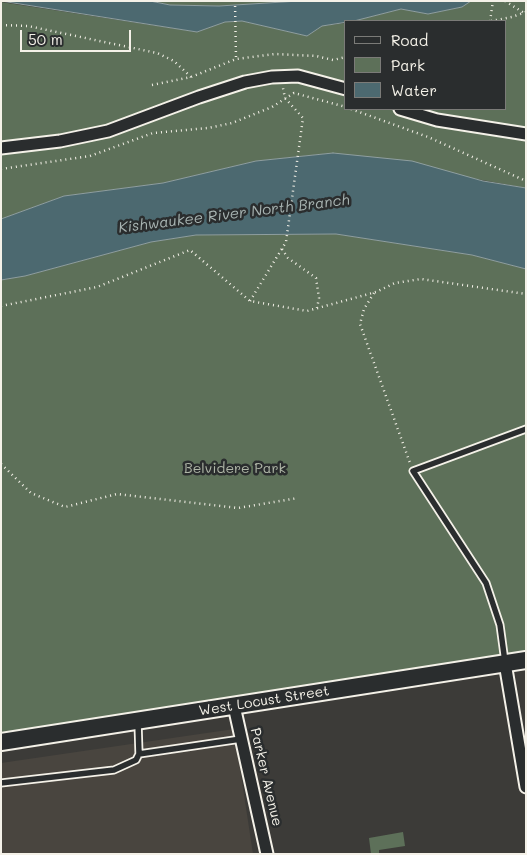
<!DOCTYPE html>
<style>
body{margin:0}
#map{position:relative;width:527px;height:855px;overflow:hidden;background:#3c3b38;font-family:Mali,sans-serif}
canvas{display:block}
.frame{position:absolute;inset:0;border:2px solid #f4f1e8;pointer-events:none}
.legend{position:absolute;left:344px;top:20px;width:162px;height:90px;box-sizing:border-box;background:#2a2d2e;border:1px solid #7b7b78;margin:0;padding:6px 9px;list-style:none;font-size:15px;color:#f4f1e8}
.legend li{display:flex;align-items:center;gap:10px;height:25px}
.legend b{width:25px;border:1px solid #7b7b78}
.scale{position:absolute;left:20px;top:30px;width:111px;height:22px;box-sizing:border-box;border:2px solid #f4f1e8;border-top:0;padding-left:6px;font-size:15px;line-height:18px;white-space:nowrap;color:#f4f1e8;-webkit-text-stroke:4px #2a2d2e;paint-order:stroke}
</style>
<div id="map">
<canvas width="527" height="855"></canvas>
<div class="frame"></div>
<ul class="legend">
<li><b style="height:6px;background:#2a2d2e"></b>Road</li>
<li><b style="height:14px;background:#5d7059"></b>Park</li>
<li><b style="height:14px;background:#4c6970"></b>Water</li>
</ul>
<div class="scale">50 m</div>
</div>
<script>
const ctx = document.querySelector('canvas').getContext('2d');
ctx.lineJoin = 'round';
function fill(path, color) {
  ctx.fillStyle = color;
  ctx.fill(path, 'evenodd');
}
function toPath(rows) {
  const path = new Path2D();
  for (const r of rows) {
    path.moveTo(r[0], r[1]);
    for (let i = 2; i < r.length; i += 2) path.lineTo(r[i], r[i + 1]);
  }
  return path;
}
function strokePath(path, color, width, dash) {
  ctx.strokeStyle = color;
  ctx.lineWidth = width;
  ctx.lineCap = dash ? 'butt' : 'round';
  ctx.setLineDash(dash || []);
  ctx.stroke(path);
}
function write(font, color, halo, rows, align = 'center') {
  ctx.font = font + ' Mali,sans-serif';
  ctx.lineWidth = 5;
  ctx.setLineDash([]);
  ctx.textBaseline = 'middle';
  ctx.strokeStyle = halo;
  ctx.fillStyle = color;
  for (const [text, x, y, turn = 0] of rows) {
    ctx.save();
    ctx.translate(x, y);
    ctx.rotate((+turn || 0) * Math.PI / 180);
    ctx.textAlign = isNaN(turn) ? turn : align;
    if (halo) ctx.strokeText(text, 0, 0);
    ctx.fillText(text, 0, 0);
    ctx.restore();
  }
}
const built = toPath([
 [234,729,253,854,1,854,1,763]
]);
const green = toPath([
 [150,1,299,1,219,6,170,5],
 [471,1,526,1,526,188,333,153,256,161,163,183,64,196,1,219,1,2,197,32,225,22,242,21,307,36,322,26,346,23,346,109,506,109,506,21,354,21,401,9,428,14,462,7],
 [336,234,472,255,526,269,526,660,1,742,1,280,25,276,151,242,196,235],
 [403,832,405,846,379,850,379,854,371,854,369,838]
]);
const water = toPath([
 [1,1,150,1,170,5,219,6,299,1,471,1,462,7,428,14,401,9,354,21,322,26,307,36,242,21,225,22,197,32,1,1],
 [333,153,412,161,483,181,526,188,526,269,472,255,336,234,196,235,151,242,25,276,1,280,1,219,64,196,163,183,256,161,333,153]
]);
const path = toPath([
 [235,1,236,59],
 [505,1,524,13],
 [490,21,493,1],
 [491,21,512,17,526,12],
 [1,25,28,26,157,53,174,61,191,77],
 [152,85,191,77,236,59,275,54,316,56,333,60,346,57],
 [351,109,428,137,526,181],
 [1,169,90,156,153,133,208,128,232,123,272,107,294,93,346,107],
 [282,249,288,258,316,278,319,298,317,308],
 [374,293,364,309,360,324,410,463],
 [250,301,286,242,303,118,285,98,283,88],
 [1,306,97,287,190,250,250,301,307,311,376,292,395,283,421,279,526,294],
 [1,464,31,493,65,507,117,494,238,508,298,498]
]);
const lane = toPath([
 [505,662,500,625,486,583,413,471,526,429],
 [139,754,241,739],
 [1,783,114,770,136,760,139,754,138,723]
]);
const street = toPath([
 [400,109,437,120,526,134],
 [1,148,60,141,108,131,199,97,245,82,272,77,298,76,346,89],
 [505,663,526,787],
 [234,706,267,854]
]);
const secondary = toPath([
 [1,742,526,660]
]);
const parkNames = [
 ["Belvidere Park",235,469]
];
const streetNames = [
 ["West Locust Street",264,701,-9],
 ["Parker Avenue",266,777,77]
];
const waterNames = [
 ["Kishwaukee River North Branch",234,214,-7]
];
fill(built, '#49453f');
fill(green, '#5d7059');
fill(water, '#4c6970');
strokePath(water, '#8f9fa0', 1);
strokePath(lane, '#f4f1e8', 9);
strokePath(street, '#f4f1e8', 15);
strokePath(secondary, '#f4f1e8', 20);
strokePath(path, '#f4f1e8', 2.5, [1, 4]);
strokePath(lane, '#2a2d2e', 5.5);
strokePath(street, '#2a2d2e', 11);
strokePath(secondary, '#2a2d2e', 16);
write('14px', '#b0b7a8', '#2a2d2e', parkNames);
write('14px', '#f4f1e8', '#2a2d2e', streetNames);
write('italic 15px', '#a8b4b2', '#2a2d2e', waterNames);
</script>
